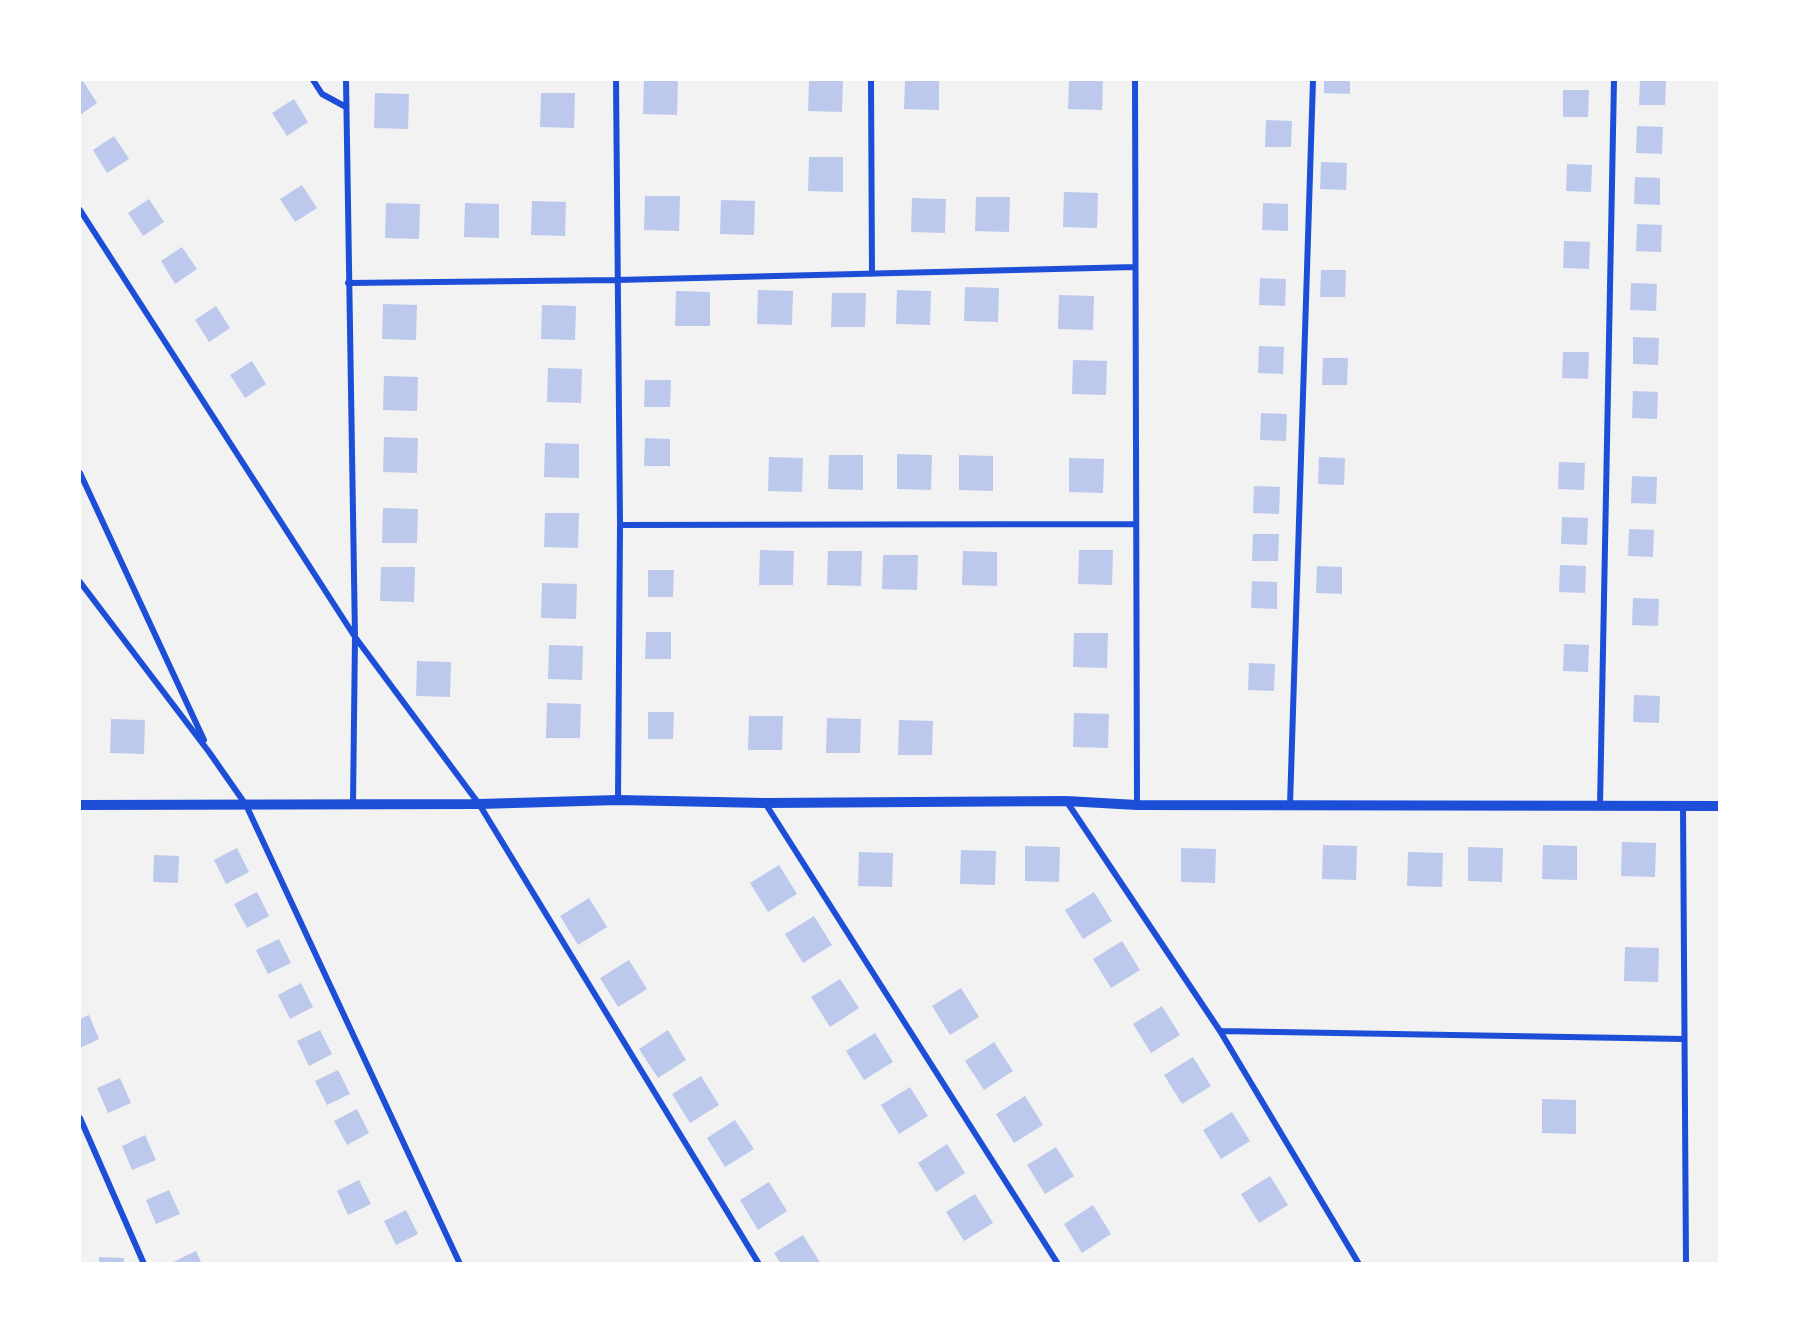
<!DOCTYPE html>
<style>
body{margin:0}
#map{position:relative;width:1799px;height:1343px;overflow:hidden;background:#f2f2f2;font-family:"Varela Round",sans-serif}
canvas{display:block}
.frame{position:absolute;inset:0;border:81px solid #fff;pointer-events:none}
</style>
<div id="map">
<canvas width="1799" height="1343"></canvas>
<div class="frame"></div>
</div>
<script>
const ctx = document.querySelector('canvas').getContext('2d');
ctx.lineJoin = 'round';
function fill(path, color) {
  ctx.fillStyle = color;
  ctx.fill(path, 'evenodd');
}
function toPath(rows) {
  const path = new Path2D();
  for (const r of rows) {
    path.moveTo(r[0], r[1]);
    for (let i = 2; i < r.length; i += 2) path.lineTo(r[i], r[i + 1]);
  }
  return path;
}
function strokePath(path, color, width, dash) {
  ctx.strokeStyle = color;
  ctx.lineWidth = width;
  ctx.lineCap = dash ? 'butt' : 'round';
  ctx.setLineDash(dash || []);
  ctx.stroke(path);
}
const building = toPath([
 [644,80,678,80,677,115,643,114],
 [809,80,843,80,842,112,808,111],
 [905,80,939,80,939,110,904,109],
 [1069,80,1103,80,1102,110,1068,109],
 [1324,80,1350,80,1350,94,1324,93],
 [1640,80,1666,80,1665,105,1639,105],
 [83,81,97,103,80,115,80,83],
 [1563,90,1589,90,1588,117,1563,117],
 [375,93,409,94,408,129,374,128],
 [541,93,575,93,574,128,540,127],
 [294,99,308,122,287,136,272,113],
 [1266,120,1292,121,1291,147,1265,147],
 [1637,126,1663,127,1662,154,1636,153],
 [114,136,129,159,107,173,93,150],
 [809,157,843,157,843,192,808,191],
 [1321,162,1347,163,1346,190,1320,189],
 [1567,164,1592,165,1591,192,1566,191],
 [1635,177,1660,178,1660,205,1634,204],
 [302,185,317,208,295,222,280,199],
 [1064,192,1098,193,1097,228,1063,227],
 [645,196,680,196,679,231,644,230],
 [976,197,1010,197,1009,232,975,231],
 [912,198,946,199,945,233,911,232],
 [149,199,164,222,143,236,128,213],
 [721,200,755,201,754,235,720,234],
 [532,201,566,202,565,236,531,235],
 [386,203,420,204,419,239,385,238],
 [465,203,499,204,499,238,464,237],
 [1263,203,1288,204,1288,231,1262,230],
 [1637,224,1662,225,1661,252,1636,251],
 [1564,241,1590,242,1589,269,1563,268],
 [182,247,197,269,175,284,161,261],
 [1321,270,1346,270,1345,297,1320,297],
 [1260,278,1286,279,1285,306,1259,305],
 [1631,283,1657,284,1656,311,1630,310],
 [965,287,999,288,998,322,964,321],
 [758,290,793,291,792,325,757,324],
 [897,290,931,291,930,325,896,324],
 [676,291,710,292,710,326,675,326],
 [832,293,866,293,865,327,831,327],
 [1059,295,1094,296,1093,330,1058,329],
 [383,304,417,305,416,340,382,339],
 [542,305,576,306,575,340,541,339],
 [216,306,230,328,209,342,195,320],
 [1633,337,1659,338,1658,365,1633,364],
 [1259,346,1284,347,1283,374,1258,373],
 [1563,352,1589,352,1588,379,1562,378],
 [1323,358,1348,358,1347,385,1322,385],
 [1073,360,1107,361,1106,395,1072,394],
 [252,361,266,384,245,398,230,375],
 [548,368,582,369,581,403,547,402],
 [384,376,418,377,417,411,383,410],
 [645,380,671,380,670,407,644,407],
 [1633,391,1658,392,1657,419,1632,418],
 [1261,413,1287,414,1286,441,1260,440],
 [384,437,418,438,417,473,383,472],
 [645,438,670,439,670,466,644,466],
 [545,443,579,444,579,478,544,477],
 [897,454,932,455,931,490,897,489],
 [829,455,863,455,863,490,828,489],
 [959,455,993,456,993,491,959,490],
 [769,457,803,458,802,492,768,491],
 [1319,457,1345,458,1344,485,1318,484],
 [1069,458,1104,459,1103,493,1069,492],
 [1559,462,1585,463,1584,490,1558,489],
 [1632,476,1657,477,1656,504,1631,503],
 [1254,486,1280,487,1279,514,1253,513],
 [383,508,418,509,417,543,382,543],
 [545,513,579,513,578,548,544,547],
 [1562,517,1588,518,1587,545,1561,544],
 [1629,529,1654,530,1653,557,1628,556],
 [1253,534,1279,534,1278,561,1252,561],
 [760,550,794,551,793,585,759,585],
 [1079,550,1113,550,1112,585,1078,584],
 [828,551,862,551,861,586,827,585],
 [963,551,997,552,997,586,962,585],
 [883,555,918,555,917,590,882,589],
 [1560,565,1586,566,1585,593,1559,592],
 [1317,566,1342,567,1342,594,1316,593],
 [381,567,415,567,414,602,380,601],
 [648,570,674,570,673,597,648,597],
 [1252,581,1277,582,1277,609,1251,608],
 [542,583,577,584,576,619,541,618],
 [1633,598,1659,599,1658,626,1632,625],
 [646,632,671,632,671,659,645,659],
 [1074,633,1108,633,1107,668,1073,667],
 [1564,644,1589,645,1588,672,1563,671],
 [549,645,583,646,582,680,548,679],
 [417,661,451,662,450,697,416,696],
 [1249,663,1275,664,1274,691,1248,690],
 [1634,695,1660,696,1659,723,1633,722],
 [547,703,581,704,580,738,546,738],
 [648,712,674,712,673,739,648,739],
 [1074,713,1109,714,1108,748,1073,747],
 [749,716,783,716,782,750,748,750],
 [827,718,861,719,860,753,826,753],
 [111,719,145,720,144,754,110,753],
 [899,720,933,721,932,755,898,755],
 [1622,842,1656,843,1655,877,1621,876],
 [1323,845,1357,846,1356,880,1322,879],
 [1543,845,1577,846,1577,880,1542,879],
 [1025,846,1060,847,1059,882,1025,881],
 [1468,847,1503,848,1502,882,1468,881],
 [237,848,249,872,226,884,214,860],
 [1181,848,1216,849,1215,883,1181,882],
 [961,850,996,851,995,885,960,884],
 [859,852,893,853,892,887,858,886],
 [1408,852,1443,853,1442,887,1407,886],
 [154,855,179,856,178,883,153,882],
 [779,865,797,894,768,912,750,883],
 [257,892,269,916,247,928,234,904],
 [1094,892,1112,921,1083,939,1065,910],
 [589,898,607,927,578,945,560,916],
 [814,916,832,945,803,963,785,934],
 [279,939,291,963,268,974,256,950],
 [1122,941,1140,970,1111,988,1093,959],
 [1625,947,1659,948,1658,982,1624,981],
 [629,960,647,989,618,1007,600,978],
 [840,979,859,1008,830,1027,811,997],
 [301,983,313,1007,290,1019,278,995],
 [961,988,979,1017,950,1035,932,1006],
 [1162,1006,1180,1035,1151,1053,1133,1024],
 [89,1015,99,1039,80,1048,80,1019],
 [320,1030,332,1054,309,1066,297,1041],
 [668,1030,686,1060,658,1078,639,1049],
 [875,1033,893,1062,864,1080,846,1051],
 [994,1042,1013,1071,984,1090,965,1061],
 [1193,1057,1211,1086,1182,1104,1164,1075],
 [338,1070,350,1094,327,1105,315,1081],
 [701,1076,719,1105,690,1123,672,1094],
 [120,1078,131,1103,108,1113,97,1088],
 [910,1087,928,1116,899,1134,881,1105],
 [1025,1096,1043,1125,1014,1143,996,1114],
 [1542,1099,1576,1100,1576,1134,1542,1133],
 [357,1109,369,1133,347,1145,334,1121],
 [1232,1112,1250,1141,1221,1159,1203,1130],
 [735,1120,754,1149,725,1167,707,1138],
 [145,1135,156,1160,132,1170,122,1146],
 [947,1144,965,1173,936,1192,918,1163],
 [1056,1147,1074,1176,1045,1194,1027,1165],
 [1270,1176,1288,1205,1259,1223,1241,1194],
 [359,1180,371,1204,348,1215,337,1191],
 [769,1182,787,1211,758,1230,740,1200],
 [169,1190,180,1214,156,1224,146,1200],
 [975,1194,993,1223,964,1241,946,1212],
 [1093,1205,1111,1234,1082,1253,1064,1224],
 [406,1210,418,1234,396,1245,384,1221],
 [803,1235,821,1264,781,1264,774,1253],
 [196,1251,202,1264,174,1264,173,1262],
 [99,1257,124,1258,124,1264,99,1264]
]);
const minor = toPath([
 [313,80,322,94,346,107],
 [346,80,355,637,353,803],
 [616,80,620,525,618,800],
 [871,80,872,274],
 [1135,80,1137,805],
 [80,210,355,637,479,804,759,1264],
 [348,283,617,280,1135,267],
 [80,473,204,740],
 [620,525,1136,524],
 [80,582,209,752,246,805,460,1264],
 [1067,802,1220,1031,1359,1264],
 [765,803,1058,1264],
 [1290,805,1313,80],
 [1600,805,1614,80],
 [1683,807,1686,1264],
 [1220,1031,1684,1039],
 [80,1118,144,1264]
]);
const tertiary = toPath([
 [80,805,479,804,618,800,765,803,1066,801,1137,805,1720,806]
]);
fill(building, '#bdc9ec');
strokePath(minor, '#1d4ed8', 6);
strokePath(tertiary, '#1d4ed8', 10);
</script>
